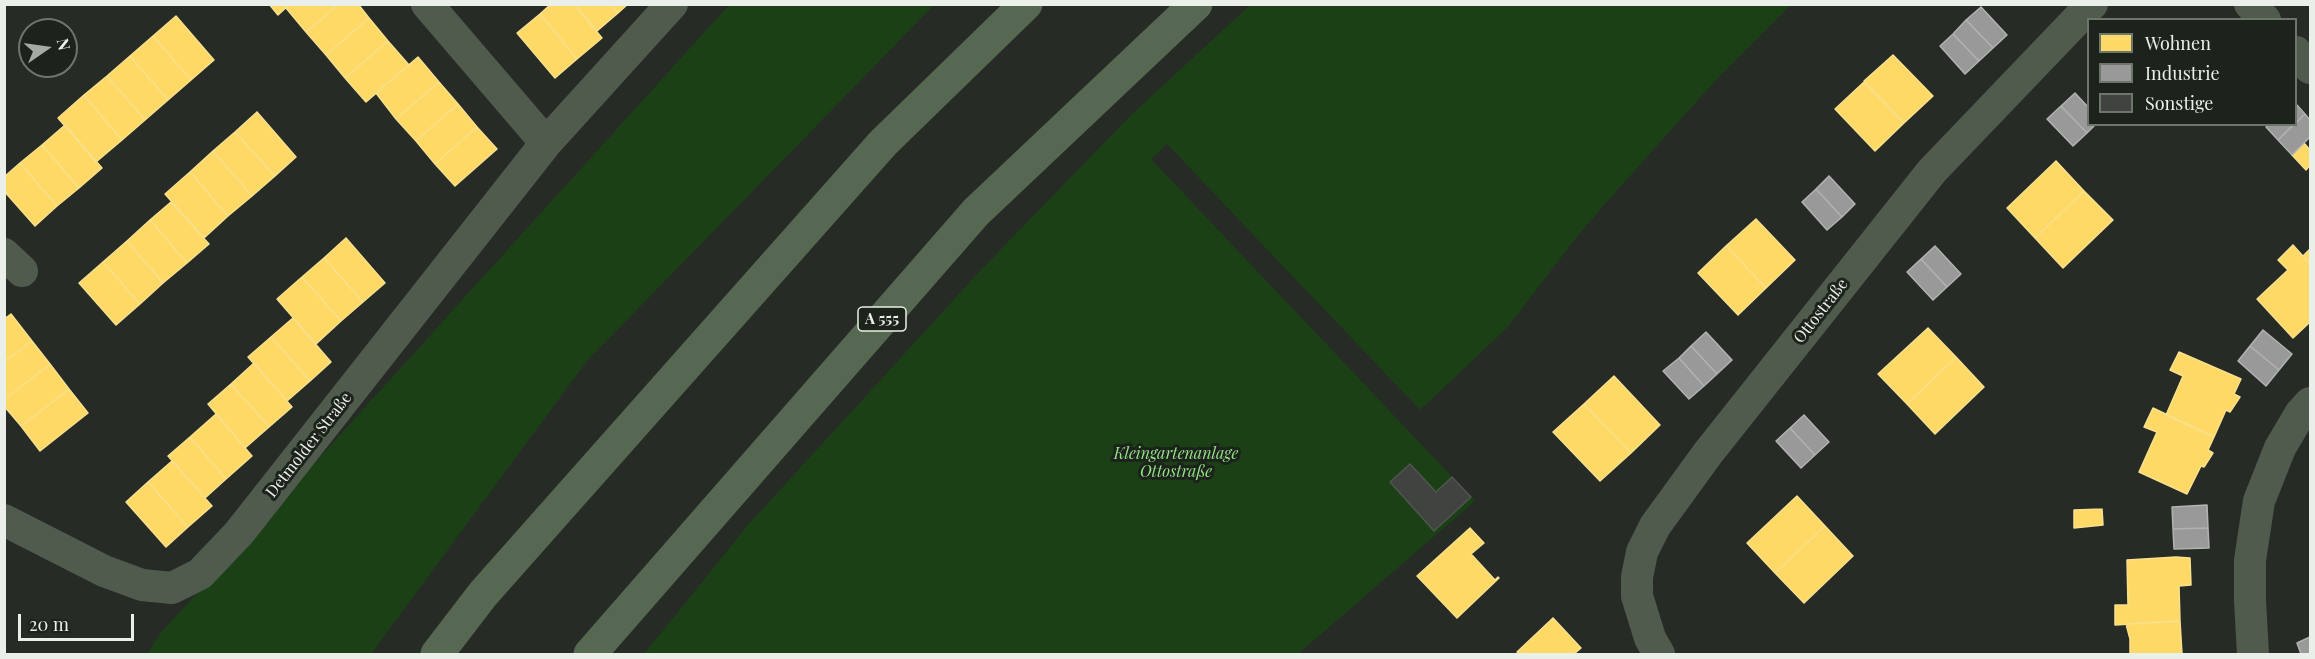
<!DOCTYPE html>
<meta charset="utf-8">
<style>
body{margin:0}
#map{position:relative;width:2315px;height:659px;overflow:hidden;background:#272b26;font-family:"Playfair Display",serif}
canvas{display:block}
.frame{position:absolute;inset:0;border:6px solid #eaefe9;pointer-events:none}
.legend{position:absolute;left:2087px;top:18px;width:210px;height:108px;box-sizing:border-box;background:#1c231b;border:2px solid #6e756d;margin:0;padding:8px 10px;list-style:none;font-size:18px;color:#eaefe9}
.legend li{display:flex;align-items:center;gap:12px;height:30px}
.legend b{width:30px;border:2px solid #6e756d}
.north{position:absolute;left:18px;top:18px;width:60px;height:60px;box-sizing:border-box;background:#1c231b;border:2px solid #6e756d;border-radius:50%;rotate:77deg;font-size:16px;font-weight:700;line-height:24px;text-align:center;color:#eaefe9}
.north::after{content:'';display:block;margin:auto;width:21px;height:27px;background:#a6aaa5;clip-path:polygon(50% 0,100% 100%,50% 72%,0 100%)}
.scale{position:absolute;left:18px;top:614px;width:116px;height:27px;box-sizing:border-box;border:3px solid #eaefe9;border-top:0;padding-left:8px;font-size:18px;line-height:21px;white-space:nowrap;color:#eaefe9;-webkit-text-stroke:4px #1c231b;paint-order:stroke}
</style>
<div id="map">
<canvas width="2315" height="659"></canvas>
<div class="frame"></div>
<ul class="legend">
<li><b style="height:16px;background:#ffd966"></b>Wohnen</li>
<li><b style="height:16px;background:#999"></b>Industrie</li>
<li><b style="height:16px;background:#40433f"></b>Sonstige</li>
</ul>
<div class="north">N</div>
<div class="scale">20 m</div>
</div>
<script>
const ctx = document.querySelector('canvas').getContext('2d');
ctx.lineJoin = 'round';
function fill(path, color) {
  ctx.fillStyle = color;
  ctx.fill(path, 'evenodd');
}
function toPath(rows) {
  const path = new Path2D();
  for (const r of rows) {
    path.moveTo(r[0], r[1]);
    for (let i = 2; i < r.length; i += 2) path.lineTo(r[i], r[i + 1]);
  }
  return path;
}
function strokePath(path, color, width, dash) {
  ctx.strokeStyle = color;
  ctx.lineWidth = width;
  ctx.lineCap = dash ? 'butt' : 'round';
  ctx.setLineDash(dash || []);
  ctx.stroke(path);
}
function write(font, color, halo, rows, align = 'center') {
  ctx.font = font + ' "Playfair Display",serif';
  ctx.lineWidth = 6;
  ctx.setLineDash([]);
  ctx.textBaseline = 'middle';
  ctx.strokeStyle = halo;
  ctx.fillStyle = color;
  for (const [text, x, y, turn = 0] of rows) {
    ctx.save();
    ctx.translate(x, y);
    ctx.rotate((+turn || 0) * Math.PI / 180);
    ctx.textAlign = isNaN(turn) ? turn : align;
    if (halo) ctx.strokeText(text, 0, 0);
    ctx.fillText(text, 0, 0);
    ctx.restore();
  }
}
const green = toPath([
 [729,5,934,5,587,361,371,654,147,654,160,634],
 [1250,5,1791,5,1715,81,1610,198,1575,239,1507,328,1420,410,1167,144,1151,159,1475,501,1298,654,644,654,748,525,980,271,1129,117]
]);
const homes = toPath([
 [269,4,290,4,278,15,269,4],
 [290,4,339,4,306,32,286,8,290,4],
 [339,4,358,4,369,18,326,55,306,32,339,4],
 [551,4,574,4,602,38,577,59,540,14,551,4],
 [574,4,611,4,618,13,597,31,574,4],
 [611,4,628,4,618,13,611,4],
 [540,14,577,59,555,78,517,33,540,14],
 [176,16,214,60,191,80,153,36,176,16],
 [369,18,388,41,345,78,326,55,369,18],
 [153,36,191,80,168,100,130,56,153,36],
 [388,41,409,65,366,102,345,78,388,41],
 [1893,55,1933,96,1904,123,1864,81,1893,55],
 [130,56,168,100,145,120,107,76,130,56],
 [418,57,439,82,396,119,376,93,418,57],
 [107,76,145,120,122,140,84,95,107,76],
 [439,82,458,104,416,141,396,119,439,82],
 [1864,82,1904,123,1875,151,1835,109,1864,82],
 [84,95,122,140,96,162,58,118,84,95],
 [458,104,477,127,435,164,416,141,458,104],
 [257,112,296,157,275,176,235,132,257,112],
 [65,125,102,168,79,188,42,145,65,125],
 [477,127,497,149,455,186,435,164,477,127],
 [235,132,275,176,252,196,213,151,235,132],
 [2304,143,2310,150,2310,165,2306,170,2292,155,2304,143],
 [42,145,79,188,57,206,20,163,42,145],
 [213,151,252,196,228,216,190,172,213,151],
 [2056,161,2084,191,2035,238,2007,208,2056,161],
 [20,163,57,206,35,226,4,191,4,177,20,163],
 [190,172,228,216,204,238,165,194,190,172],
 [2084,191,2113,220,2063,268,2035,238,2084,191],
 [171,202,209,244,187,263,150,220,171,202],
 [1756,219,1795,260,1766,288,1726,246,1756,219],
 [150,220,187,263,163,283,127,241,150,220],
 [346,238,385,283,363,302,324,258,346,238],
 [127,241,163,283,140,304,103,262,127,241],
 [2293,245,2310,264,2310,322,2293,338,2257,299,2288,270,2278,260,2293,245],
 [1726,246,1766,288,1738,315,1698,273,1726,246],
 [2310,249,2310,264,2303,256,2310,249],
 [324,258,363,302,341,321,302,277,324,258],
 [103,262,140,304,116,325,79,283,103,262],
 [302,277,341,321,316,344,277,299,302,277],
 [11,314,32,341,4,362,4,319,11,314],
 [293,318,331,362,310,381,271,337,293,318],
 [1928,328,1956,357,1907,404,1878,374,1928,328],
 [271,337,310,381,287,401,248,357,271,337],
 [32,341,50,364,4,400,4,362,32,341],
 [2179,352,2241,379,2234,394,2240,397,2230,412,2226,410,2214,437,2166,415,2183,376,2170,370,2179,352],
 [1956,357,1984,387,1935,434,1907,404,1956,357],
 [254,363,292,407,269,427,231,384,254,363],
 [50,364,69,389,21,426,4,406,4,400,50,364],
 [1614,376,1660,425,1631,453,1584,404,1614,376],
 [231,384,269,427,245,448,208,404,231,384],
 [69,389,88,413,40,451,21,426,69,389],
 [1584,404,1631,453,1600,481,1553,432,1584,404],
 [2153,408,2214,437,2208,450,2213,453,2204,467,2201,466,2187,494,2139,472,2157,432,2144,427,2153,408],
 [216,414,252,456,226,479,190,437,216,414],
 [190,437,226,479,205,498,168,456,190,437],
 [172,461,212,506,188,527,148,482,172,461],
 [148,482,188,527,166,547,126,502,148,482],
 [1797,496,1825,526,1775,573,1747,543,1797,496],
 [2102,509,2103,525,2074,528,2074,510,2102,509],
 [1825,526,1853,556,1804,603,1775,573,1825,526],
 [1470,528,1484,543,1471,554,1495,580,1498,577,1499,578,1457,618,1417,576,1470,528],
 [2176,557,2190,558,2191,585,2179,586,2180,621,2115,625,2115,605,2128,605,2127,560,2176,557],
 [1553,618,1581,648,1574,654,1519,654,1517,652,1553,618],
 [2180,621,2182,654,2130,654,2130,639,2126,624,2180,621]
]);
const industry = toPath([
 [1981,7,2007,35,1993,48,1966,20,1981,7],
 [1966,20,1993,48,1979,61,1953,34,1966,20],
 [1953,34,1979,61,1965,74,1940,46,1953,34],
 [2075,93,2088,107,2088,124,2096,124,2087,133,2061,106,2075,93],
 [2296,104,2305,114,2296,123,2296,104],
 [2061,106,2087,133,2073,146,2047,119,2061,106],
 [2305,114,2310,120,2310,137,2292,155,2278,140,2305,114],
 [2269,124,2294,124,2278,140,2266,127,2269,124],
 [1829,176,1855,204,1842,217,1816,189,1829,176],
 [1816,189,1842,217,1827,230,1802,202,1816,189],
 [1935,246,1961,274,1947,287,1921,259,1935,246],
 [1921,259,1947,287,1933,300,1907,272,1921,259],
 [2263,330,2292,354,2279,370,2250,346,2263,330],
 [1706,332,1732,360,1717,374,1691,346,1706,332],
 [1691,346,1717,374,1704,386,1679,358,1691,346],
 [2250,346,2279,370,2266,386,2238,361,2250,346],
 [1679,358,1704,386,1689,399,1663,371,1679,358],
 [1804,415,1829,442,1815,455,1790,428,1804,415],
 [1790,428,1815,455,1801,468,1776,441,1790,428],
 [2207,505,2208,528,2173,529,2172,507,2207,505],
 [2208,528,2209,548,2174,549,2173,529,2208,528],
 [2310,637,2310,654,2301,654,2297,643,2310,637]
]);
const building = toPath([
 [1410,464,1436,492,1452,477,1471,497,1434,531,1390,482,1410,464]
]);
const street = toPath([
 [427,4,546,143],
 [2250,4,2265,20],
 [2296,52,2310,68],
 [4,254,22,271],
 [4,520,104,571,142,585,172,588,200,574,239,533,546,143,672,4],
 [1659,654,1650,638,1637,596,1637,577,1642,552,1655,526,1708,453,1932,171,2092,4],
 [2253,654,2250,601,2250,560,2259,501,2280,448,2300,414,2310,403]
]);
const highway = toPath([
 [437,654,483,594,883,143,1026,4],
 [590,654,976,212,1196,4]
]);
const shields = [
 [882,319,48]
];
const shieldNames = [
 ["A 555",882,319]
];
const streetNames = [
 ["Ottostraße",1821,311,-52],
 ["Detmolder Straße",309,445,-52]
];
const parkNames = [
 ["Kleingartenanlage",1176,454],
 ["Ottostraße",1176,472]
];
fill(green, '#1c4016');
fill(homes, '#ffd966');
strokePath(homes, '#f9e08d', 1.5);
fill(industry, '#999');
strokePath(industry, '#b1b3b1', 1.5);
fill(building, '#40433f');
strokePath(building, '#515550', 1.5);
strokePath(street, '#505b4e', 32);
strokePath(highway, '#566852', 33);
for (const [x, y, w] of shields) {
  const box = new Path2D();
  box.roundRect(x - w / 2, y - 12, w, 24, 4.5);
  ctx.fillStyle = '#1c231b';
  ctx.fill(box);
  strokePath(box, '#eaefe9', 1.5);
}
write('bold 15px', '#eaefe9', null, shieldNames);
write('16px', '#eaefe9', '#1c231b', streetNames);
write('italic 16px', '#95e188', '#1c231b', parkNames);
</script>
